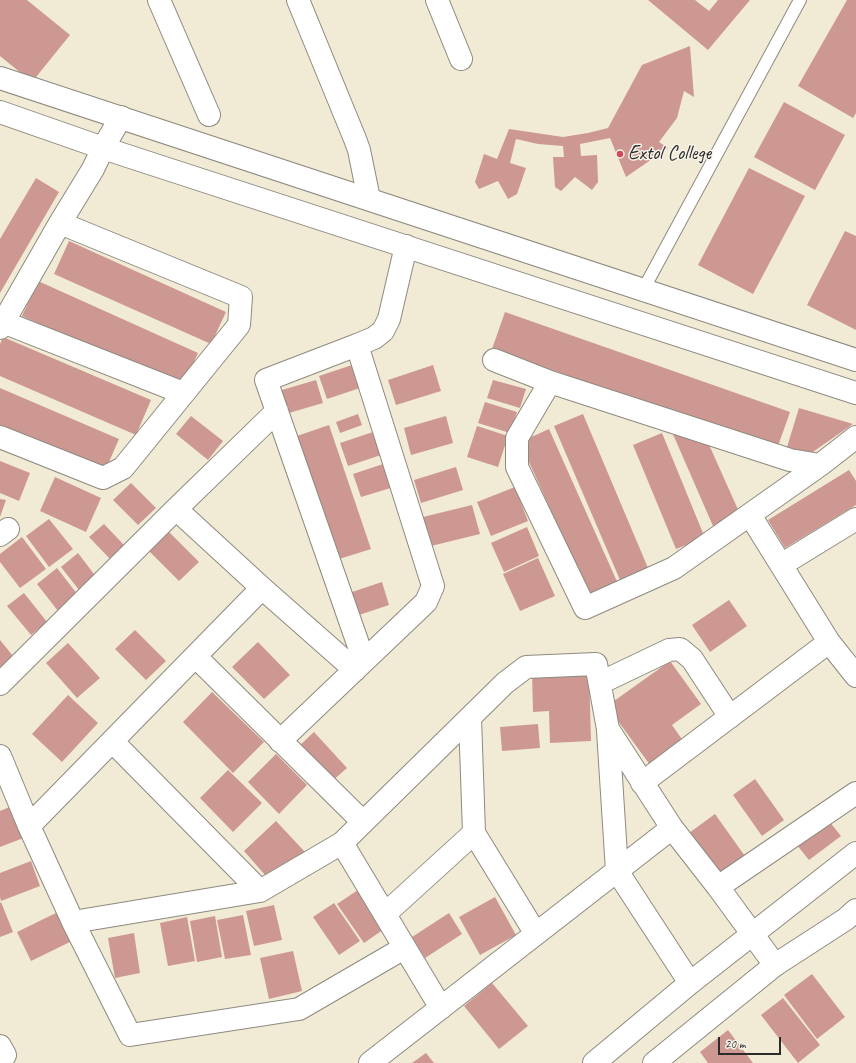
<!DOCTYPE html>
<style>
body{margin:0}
#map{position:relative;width:856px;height:1063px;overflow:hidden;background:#f1ead4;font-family:Caveat,sans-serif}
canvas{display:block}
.scale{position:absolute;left:718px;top:1037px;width:63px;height:18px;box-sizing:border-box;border:2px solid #2b2b2b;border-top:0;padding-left:5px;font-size:12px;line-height:14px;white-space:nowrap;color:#2b2b2b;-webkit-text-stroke:3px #f7f3e8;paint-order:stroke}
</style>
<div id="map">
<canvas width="856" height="1063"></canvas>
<div class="scale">20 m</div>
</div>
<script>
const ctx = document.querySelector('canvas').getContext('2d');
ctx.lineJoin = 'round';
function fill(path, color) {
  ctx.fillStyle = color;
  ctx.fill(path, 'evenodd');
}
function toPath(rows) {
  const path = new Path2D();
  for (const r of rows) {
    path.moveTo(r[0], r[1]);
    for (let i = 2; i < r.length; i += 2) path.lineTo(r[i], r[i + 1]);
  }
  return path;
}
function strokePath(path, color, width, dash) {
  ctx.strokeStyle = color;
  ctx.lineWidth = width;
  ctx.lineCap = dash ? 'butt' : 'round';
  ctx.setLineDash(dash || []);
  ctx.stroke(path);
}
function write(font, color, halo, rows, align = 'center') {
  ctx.font = font + ' Caveat,sans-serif';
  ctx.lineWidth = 3;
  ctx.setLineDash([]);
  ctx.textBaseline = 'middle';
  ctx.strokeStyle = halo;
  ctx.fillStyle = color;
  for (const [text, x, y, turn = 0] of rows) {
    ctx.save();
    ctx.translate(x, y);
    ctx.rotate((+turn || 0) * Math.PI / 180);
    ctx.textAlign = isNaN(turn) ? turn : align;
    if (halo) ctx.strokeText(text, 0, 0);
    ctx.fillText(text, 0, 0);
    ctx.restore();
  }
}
const building = toPath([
 [0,0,27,0,70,35,32,82,0,56],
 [648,0,695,0,709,11,718,0,750,0,708,50],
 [847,0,856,0,856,113,853,118,798,86],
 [690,46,694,97,684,91,677,118,659,142,668,148,626,177,610,138,580,144,581,156,597,155,598,182,592,190,575,177,561,191,555,187,553,157,564,157,563,146,538,144,516,139,510,163,526,168,517,194,508,199,498,181,479,189,475,182,484,154,497,159,509,129,563,137,588,133,608,128,642,65],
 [784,102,845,135,815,190,754,157],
 [749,168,805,196,753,294,698,265],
 [36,178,59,192,0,293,0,239],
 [845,231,856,236,856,330,807,305],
 [69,241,226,312,211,344,54,274],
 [38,281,198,353,182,388,22,316],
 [505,312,790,412,777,449,492,349],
 [3,337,151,400,136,435,0,376,0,344],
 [352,365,360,388,327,399,319,376],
 [433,365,441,391,396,405,388,380],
 [316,380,323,403,282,415,275,392],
 [493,380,526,389,520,408,487,398],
 [0,388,119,439,105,471,0,426],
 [485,402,517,412,510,433,478,423],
 [799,408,853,424,807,456,787,447],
 [358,414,362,425,340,433,336,422],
 [583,414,648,568,620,580,554,426],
 [191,416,223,441,208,460,176,434],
 [446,416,453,443,411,455,404,428],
 [329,425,371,549,336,560,294,437],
 [477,426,508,436,498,467,467,457],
 [549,429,619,586,591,599,520,442],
 [373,432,381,455,348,466,340,443],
 [672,432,706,438,740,514,713,526],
 [662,433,705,538,676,549,633,445],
 [0,461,30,473,19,501,0,493],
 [386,463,394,487,361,497,353,474],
 [456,467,463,490,421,503,414,480],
 [849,470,856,481,856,505,785,548,768,520],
 [55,477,101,498,86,532,40,511],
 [131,483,156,508,138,525,113,500],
 [515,487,528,521,491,536,477,502],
 [0,499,6,500,0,517],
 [472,505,480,534,431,546,423,517],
 [49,519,73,549,49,567,26,536],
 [104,524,124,545,110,559,89,537],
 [527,527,539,556,504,572,491,543],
 [168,531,199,562,179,581,148,550],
 [22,537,46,569,20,588,0,562,0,554],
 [78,553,100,582,83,595,61,567],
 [538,558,555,596,520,611,503,574],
 [57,568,78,595,58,611,37,584],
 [382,582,389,605,356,616,349,593],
 [24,593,47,622,31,635,7,606],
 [729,600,747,626,710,652,692,625],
 [135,630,166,661,146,680,115,649],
 [0,640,13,656,0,667],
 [258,642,290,675,264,699,232,667],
 [68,643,100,678,77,698,46,663],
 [670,661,701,704,672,725,686,745,653,769,607,706],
 [589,670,591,741,550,743,549,711,533,712,532,673],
 [212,692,264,742,233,773,183,722],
 [68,695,98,723,62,762,32,734],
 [538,724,540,748,502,751,500,727],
 [314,732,347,768,330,783,298,747],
 [276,754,307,785,279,814,248,782],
 [228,770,262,803,233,832,200,798],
 [755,779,784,820,762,836,733,795],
 [12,806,26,837,0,847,0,811],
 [715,814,747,859,721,878,689,833],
 [276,821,305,852,272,883,244,851],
 [829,821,841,836,809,860,797,845],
 [31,861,40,886,1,901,0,897,0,873],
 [361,888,387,927,364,943,337,904],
 [495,897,516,935,480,955,459,917],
 [1,902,13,932,0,937,0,903],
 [334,903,360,941,339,955,313,917],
 [274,905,282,940,254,946,246,911],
 [58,912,72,941,31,961,17,932],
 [449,913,462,934,425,958,412,937],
 [243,915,251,955,225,959,217,920],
 [215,916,222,957,197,962,190,921],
 [187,917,195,961,168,966,160,923],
 [134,933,140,973,115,978,108,938],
 [293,951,302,991,269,999,260,958],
 [812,974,845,1017,817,1039,784,995],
 [492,983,528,1026,499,1049,464,1006],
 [783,998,820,1045,798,1063,761,1015],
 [728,1030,753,1063,708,1063,700,1052],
 [426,1053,434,1063,412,1063]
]);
const service = toPath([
 [643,290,800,0]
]);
const minor = toPath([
 [159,0,209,115],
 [298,0,355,139,359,150,369,199],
 [437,0,461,59],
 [3,322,183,393],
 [0,328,60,223,93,169,103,148,121,117],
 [357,345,374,338,383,331,389,319,406,246],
 [494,360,550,382,790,460,820,465,856,437],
 [550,382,517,438,517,467,585,608,674,568,820,465],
 [0,437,103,478,123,468,239,325,241,297,60,223],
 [176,509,262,588,355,670],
 [750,515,829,642,856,676],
 [0,535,8,529],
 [781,565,856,519],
 [196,657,363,822],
 [600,683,669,650,680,649,692,659,730,717],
 [0,684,176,509,277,411],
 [470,718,474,833,536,934],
 [608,731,617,871,690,983],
 [280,741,364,661,426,602,433,586,357,345,266,380,364,661],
 [113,742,260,891],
 [0,756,29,826,73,922,130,1035,299,1009,404,948],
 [642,783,829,642],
 [29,826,262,588],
 [342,843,441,1008],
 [718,887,856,793],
 [385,914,474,833],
 [73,922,260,891,342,843,505,683,526,667,596,664,608,729,672,828,718,887,775,965],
 [0,1046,5,1055],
 [370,1063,672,828],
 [594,1063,690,983,856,853]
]);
const tertiary = toPath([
 [0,78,856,360],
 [0,112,103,148,856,393],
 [654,1063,775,965,846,919,856,910]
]);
const markers = [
 [620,154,4,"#d1495b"]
];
const poiNames = [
 ["Extol College",628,154]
];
fill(building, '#ce9892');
strokePath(service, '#8e8a80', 14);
strokePath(minor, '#8e8a80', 24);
strokePath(tertiary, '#8e8a80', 24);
strokePath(service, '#fff', 12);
strokePath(minor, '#fff', 22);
strokePath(tertiary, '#fff', 22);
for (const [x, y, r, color] of markers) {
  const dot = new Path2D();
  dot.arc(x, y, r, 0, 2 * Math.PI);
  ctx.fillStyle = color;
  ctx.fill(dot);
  strokePath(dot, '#f7f3e8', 1.5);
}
write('20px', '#2b2b2b', '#f7f3e8', poiNames, 'left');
</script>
